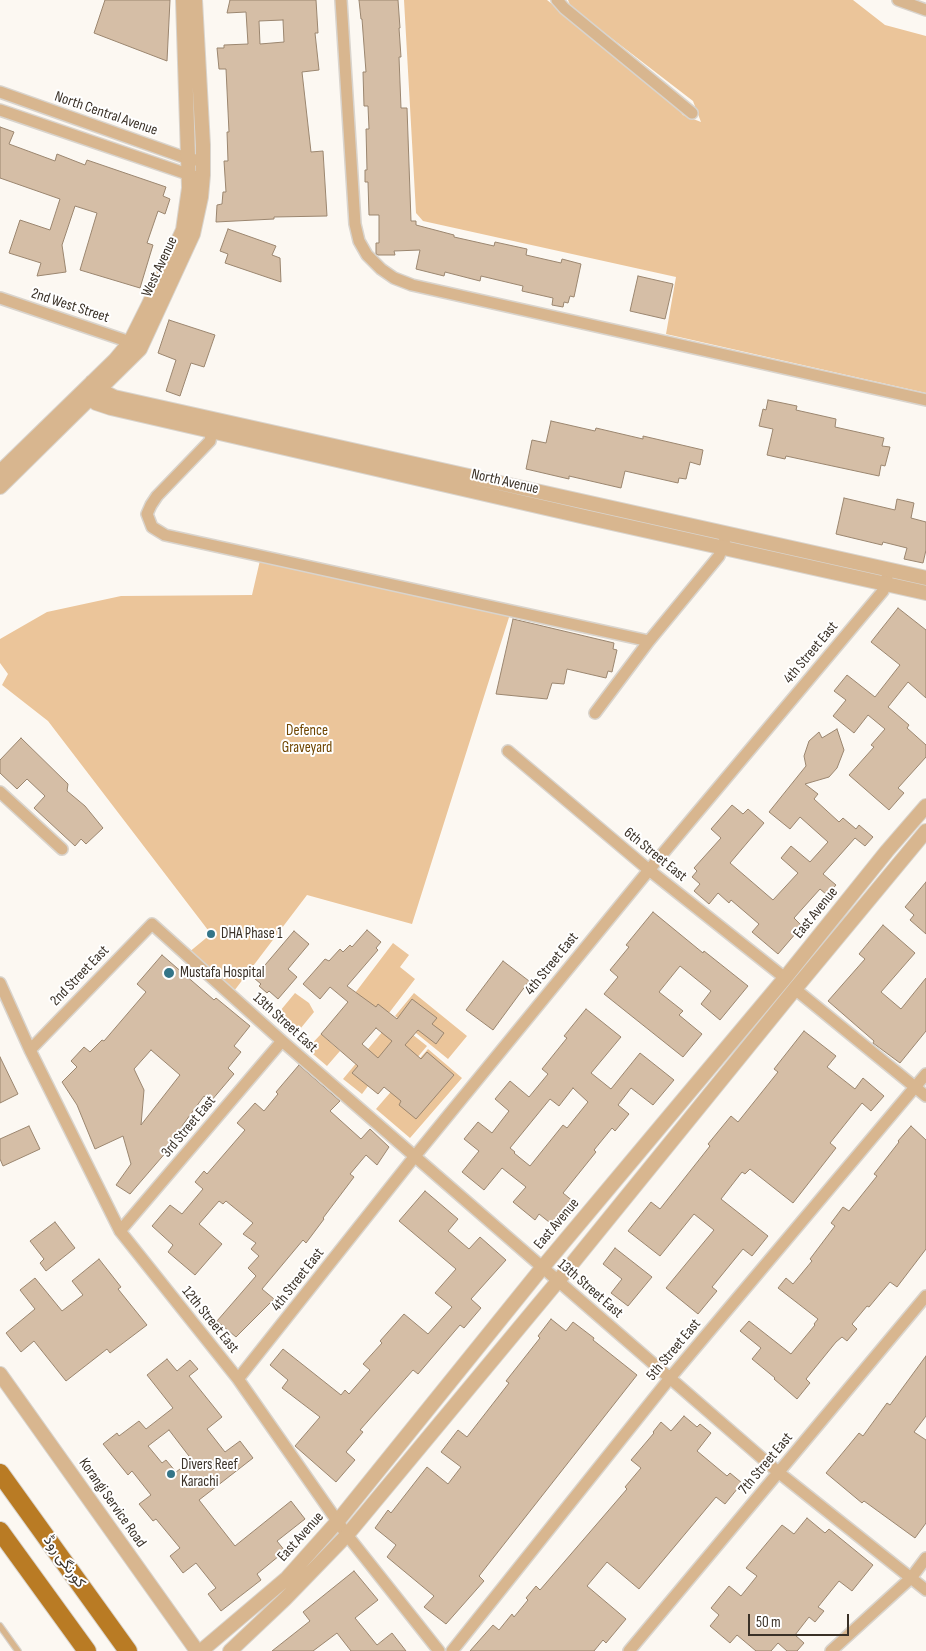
<!DOCTYPE html>
<meta charset="utf-8">
<style>
body{margin:0}
#map{position:relative;width:926px;height:1651px;overflow:hidden;background:#fcf8f2;font-family:"Sofia Sans Condensed",sans-serif}
canvas{display:block}
.scale{position:absolute;left:748px;top:1614px;width:101px;height:22px;box-sizing:border-box;border:2px solid #3a3127;border-top:0;padding-left:6px;font-size:15px;line-height:18px;white-space:nowrap;color:#3a3127;-webkit-text-stroke:4px #fff;paint-order:stroke}
</style>
<div id="map">
<canvas width="926" height="1651"></canvas>
<div class="scale">50 m</div>
</div>
<script>
const ctx = document.querySelector('canvas').getContext('2d');
ctx.lineJoin = 'round';
function fill(path, color) {
  ctx.fillStyle = color;
  ctx.fill(path, 'evenodd');
}
function toPath(rows) {
  const path = new Path2D();
  for (const r of rows) {
    path.moveTo(r[0], r[1]);
    for (let i = 2; i < r.length; i += 2) path.lineTo(r[i], r[i + 1]);
  }
  return path;
}
function strokePath(path, color, width, dash) {
  ctx.strokeStyle = color;
  ctx.lineWidth = width;
  ctx.lineCap = dash ? 'butt' : 'round';
  ctx.setLineDash(dash || []);
  ctx.stroke(path);
}
function write(font, color, halo, rows, align = 'center') {
  ctx.font = font + ' "Sofia Sans Condensed",Vazirmatn,sans-serif';
  ctx.lineWidth = 4;
  ctx.setLineDash([]);
  ctx.textBaseline = 'middle';
  ctx.strokeStyle = halo;
  ctx.fillStyle = color;
  for (const [text, x, y, turn = 0] of rows) {
    ctx.save();
    ctx.translate(x, y);
    ctx.rotate((+turn || 0) * Math.PI / 180);
    ctx.textAlign = isNaN(turn) ? turn : align;
    if (halo) ctx.strokeText(text, 0, 0);
    ctx.fillText(text, 0, 0);
    ctx.restore();
  }
}
const green = toPath([
 [404,0,547,0,674,103,683,115,701,122,693,101,571,7,568,0,853,0,885,25,926,36,926,393,666,334,676,277,423,221,416,213],
 [261,556,511,611,412,924,307,895,231,995,188,953,211,934,48,721,2,685,8,674,0,663,0,639,47,612,121,596,252,595],
 [393,943,409,955,400,967,415,979,389,1013,352,997],
 [295,993,309,1003,314,1012,296,1034,275,1017],
 [414,993,467,1036,448,1059,395,1016],
 [393,1019,427,1046,400,1078,395,1074,378,1094,368,1086,362,1094,343,1079],
 [321,1034,340,1051,327,1066,307,1049],
 [428,1049,462,1078,410,1138,376,1109]
]);
const building = toPath([
 [105,0,170,0,167,61,94,33,105,0],
 [230,0,316,0,318,33,315,33,319,70,302,72,311,152,323,151,327,216,274,217,274,219,216,222,217,205,222,204,223,192,226,192,224,161,228,161,227,132,229,132,226,69,219,69,217,48,224,48,224,45,248,44,246,12,227,13,230,0],
 [283,20,284,42,260,44,259,21,283,20],
 [359,0,398,0,400,28,399,28,401,57,399,57,401,108,407,108,411,221,416,221,416,225,454,235,454,237,494,246,495,242,527,249,526,255,561,263,562,259,581,264,574,297,570,296,568,303,564,302,563,307,552,305,553,298,522,291,523,286,481,276,480,281,445,272,444,276,416,269,420,250,394,251,395,255,378,255,376,254,376,243,379,243,379,215,369,215,368,182,365,182,365,170,367,170,366,129,369,129,368,106,364,106,363,72,366,72,362,19,361,19,359,0],
 [0,127,14,132,9,144,55,161,57,154,85,165,87,160,166,187,163,196,170,199,165,214,158,211,147,243,153,245,140,288,80,270,97,213,75,206,62,245,66,272,37,276,41,263,9,253,20,220,50,230,60,199,0,178,0,127],
 [228,229,276,246,272,255,280,258,281,282,225,263,228,254,220,251,228,229],
 [638,276,673,284,665,319,630,311,638,276],
 [169,320,215,335,204,367,191,363,180,396,166,391,176,360,158,353,169,320],
 [768,400,797,406,796,410,836,419,835,427,884,438,882,446,890,447,885,466,881,465,879,476,786,456,785,459,767,455,773,429,759,426,763,409,766,410,768,400],
 [551,421,595,431,596,428,643,439,643,436,703,450,700,465,690,462,686,479,679,478,678,483,625,471,621,488,569,476,569,479,526,469,532,440,546,443,551,421],
 [844,498,895,510,897,499,914,503,911,518,926,522,926,550,923,563,904,559,907,548,883,542,882,545,836,534,844,498],
 [898,608,926,630,926,698,908,682,888,707,909,725,907,728,926,745,926,757,898,788,904,793,889,810,849,775,874,747,871,745,885,729,868,715,854,733,833,716,846,700,834,691,847,675,875,697,900,665,871,642,898,608],
 [513,619,614,643,613,649,617,650,612,672,608,671,606,678,567,669,564,684,552,683,547,699,496,694,513,619],
 [837,729,844,750,837,768,829,777,805,784,818,794,814,799,839,822,843,818,856,829,859,825,873,837,865,846,855,838,823,874,836,885,827,895,820,889,794,918,802,926,778,954,752,932,759,924,731,900,729,903,718,893,709,904,694,891,700,884,692,877,697,871,694,868,721,838,711,829,732,805,743,814,748,809,764,823,730,863,773,900,798,873,781,858,791,846,810,862,828,842,800,817,790,829,769,812,806,766,804,756,809,741,819,732,822,738,837,729],
 [21,738,68,784,67,791,85,806,103,828,86,844,81,839,75,846,34,808,45,796,27,779,17,789,0,773,0,760,21,738],
 [926,882,926,934,910,920,914,915,905,907,926,882],
 [653,912,703,953,704,951,748,986,720,1020,701,1004,711,991,680,966,659,992,683,1011,679,1015,702,1034,683,1057,604,994,618,977,610,970,629,947,626,945,653,912],
 [883,925,915,953,881,992,901,1009,926,978,926,1031,900,1063,873,1043,874,1041,828,1001,865,959,859,954,883,925],
 [367,930,381,942,376,948,378,950,347,986,376,1007,378,1004,397,1019,412,999,437,1018,432,1024,444,1033,436,1044,418,1030,405,1045,421,1059,427,1052,454,1075,416,1119,399,1105,401,1101,384,1087,378,1094,352,1073,358,1066,321,1034,348,1002,330,987,320,999,303,984,325,959,329,961,340,949,343,952,350,945,352,947,367,930],
 [376,1028,392,1041,378,1058,362,1044,376,1028],
 [294,931,309,944,288,969,297,977,278,999,269,991,267,993,259,986,261,984,254,978,294,931],
 [162,955,214,1000,216,998,250,1026,234,1046,241,1052,228,1068,234,1074,211,1101,204,1096,182,1126,186,1129,130,1194,116,1185,131,1164,123,1136,95,1149,77,1105,62,1082,77,1067,71,1061,84,1047,90,1052,102,1040,104,1041,146,992,137,984,162,955],
 [151,1050,180,1075,141,1125,144,1090,134,1069,151,1050],
 [503,961,529,981,493,1030,466,1010,503,961],
 [586,1009,621,1037,591,1073,611,1089,640,1053,674,1080,653,1105,631,1088,618,1105,629,1114,615,1131,612,1128,594,1150,596,1152,563,1193,574,1202,554,1226,539,1214,535,1220,513,1202,526,1187,502,1168,484,1190,462,1172,479,1151,464,1139,478,1122,492,1133,509,1111,495,1099,510,1081,529,1097,548,1074,542,1069,567,1038,564,1036,586,1009],
 [573,1088,588,1102,567,1128,563,1125,530,1166,514,1153,515,1152,510,1148,550,1099,559,1106,573,1088],
 [804,1031,836,1056,827,1067,855,1089,863,1078,884,1096,871,1111,862,1103,830,1143,836,1148,793,1203,750,1169,745,1174,742,1172,721,1199,768,1236,752,1256,743,1249,712,1287,717,1291,698,1314,666,1288,714,1230,694,1214,660,1256,628,1231,651,1202,660,1209,710,1146,708,1144,731,1116,738,1122,778,1072,774,1069,804,1031],
 [0,1057,18,1094,0,1103,0,1057],
 [299,1065,340,1101,330,1111,361,1139,370,1129,389,1147,377,1165,366,1155,350,1174,354,1177,323,1218,324,1219,306,1243,303,1240,262,1289,274,1299,236,1337,217,1321,256,1276,248,1268,259,1256,251,1249,256,1243,243,1234,253,1223,226,1201,223,1204,219,1201,199,1224,222,1244,195,1275,168,1252,173,1245,152,1226,170,1205,182,1214,203,1189,195,1182,204,1171,207,1174,245,1130,237,1123,255,1103,264,1111,278,1094,276,1092,299,1065],
 [29,1126,40,1149,3,1166,0,1159,0,1139,29,1126],
 [911,1126,926,1140,926,1249,897,1287,890,1282,869,1307,867,1306,852,1324,857,1329,847,1341,842,1337,836,1342,806,1379,810,1383,797,1399,774,1379,775,1378,752,1359,761,1348,740,1331,749,1321,791,1354,815,1325,814,1324,818,1319,778,1288,786,1278,793,1284,812,1261,810,1259,835,1226,831,1223,843,1207,849,1211,877,1176,874,1174,899,1142,898,1141,911,1126],
 [425,1191,458,1219,448,1231,469,1249,480,1237,506,1260,471,1299,481,1308,464,1328,460,1325,418,1374,413,1370,360,1430,363,1432,346,1452,355,1460,336,1482,295,1446,320,1417,282,1388,288,1380,270,1365,283,1349,341,1395,345,1390,349,1394,370,1370,363,1364,382,1343,380,1341,404,1314,428,1334,452,1307,435,1293,456,1269,399,1221,425,1191],
 [55,1222,75,1248,46,1271,40,1263,44,1259,30,1241,55,1222],
 [615,1248,652,1277,628,1306,611,1293,622,1279,603,1264,615,1248],
 [99,1259,121,1287,118,1289,147,1325,110,1353,107,1349,66,1381,34,1341,21,1352,6,1333,35,1309,20,1290,35,1278,62,1311,83,1295,72,1281,99,1259],
 [551,1319,566,1331,573,1322,594,1338,593,1340,637,1375,479,1576,484,1581,446,1624,424,1607,434,1596,387,1557,396,1545,375,1528,388,1510,391,1513,427,1467,448,1484,461,1467,441,1452,458,1430,467,1437,509,1383,506,1381,540,1338,538,1336,551,1319],
 [926,1356,926,1416,914,1432,926,1440,926,1523,915,1538,864,1501,862,1503,826,1473,859,1433,863,1436,887,1403,890,1405,926,1356],
 [167,1359,177,1371,190,1360,198,1369,189,1376,222,1417,207,1429,225,1452,240,1441,253,1458,199,1500,235,1546,291,1501,305,1519,277,1541,285,1551,257,1574,261,1580,221,1611,208,1594,216,1588,196,1563,183,1573,170,1556,180,1548,156,1519,153,1521,139,1504,151,1495,132,1471,128,1475,103,1444,117,1433,119,1436,139,1421,146,1429,173,1408,147,1375,167,1359],
 [169,1430,192,1460,176,1472,166,1460,162,1463,148,1446,169,1430],
 [684,1416,697,1427,700,1424,711,1433,697,1451,727,1476,730,1473,742,1483,725,1504,716,1497,639,1589,607,1562,587,1586,626,1619,606,1643,603,1640,594,1651,470,1651,493,1625,499,1630,512,1614,514,1617,528,1600,526,1598,536,1586,540,1590,627,1489,625,1487,641,1468,631,1460,654,1433,653,1432,661,1422,671,1431,684,1416],
 [807,1518,825,1533,829,1529,873,1565,852,1591,839,1581,818,1607,824,1611,815,1622,809,1617,795,1635,804,1643,797,1651,787,1651,778,1643,771,1651,756,1651,737,1635,730,1643,710,1626,719,1615,711,1608,729,1586,741,1596,757,1576,746,1568,782,1525,794,1534,807,1518],
 [354,1571,378,1600,355,1618,377,1645,392,1633,406,1651,351,1651,337,1633,313,1651,272,1651,310,1621,303,1612,354,1571]
]);
const service = toPath([
 [0,1626,18,1651]
]);
const minor = toPath([
 [341,0,355,224,359,241,367,255,381,269,394,278,412,285,926,400],
 [557,0,564,8,692,113],
 [898,0,926,10],
 [0,92,189,159,203,161],
 [0,110,196,177],
 [0,298,130,342],
 [213,425,210,441,157,496,151,505,147,514,152,527,165,535,649,641],
 [595,713,649,641,719,556,725,539],
 [508,751,649,870,785,978],
 [0,792,62,849],
 [0,983,30,1050,120,1231,238,1379,347,1535,439,1651],
 [795,989,926,1096],
 [30,1050,152,924,282,1041,778,1472,926,1590],
 [120,1231,282,1041],
 [238,1379,415,1156,649,870,883,591,887,577],
 [452,1651,670,1378,926,1074],
 [629,1651,926,1296],
 [831,1651,911,1578,926,1558]
]);
const tertiary = toPath([
 [92,382,100,390,114,397,926,578],
 [82,392,96,403,111,408,585,517,926,593],
 [0,472,115,360,130,342,149,304,183,230,189,188,183,0],
 [0,487,140,349,193,234,201,197,203,175,203,145,195,0],
 [0,1374,197,1651],
 [201,1651,287,1578,337,1522,542,1268,785,978,887,851,926,806],
 [230,1651,285,1599,347,1535,558,1281,795,989,926,831]
]);
const primary = toPath([
 [0,1473,128,1651],
 [0,1531,87,1651]
]);
const markers = [
 [211,934,5,"#347588"],
 [169,973,6,"#347588"],
 [171,1474,5,"#347588"]
];
const streetNames = [
 ["North Central Avenue",106,114,19],
 ["West Avenue",160,267,-65],
 ["2nd West Street",70,306,18],
 ["North Avenue",505,482,13],
 ["4th Street East",811,653,-50],
 ["6th Street East",655,855,39],
 ["East Avenue",816,913,-51],
 ["4th Street East",552,964,-51],
 ["2nd Street East",80,976,-46],
 ["13th Street East",285,1023,42],
 ["3rd Street East",189,1127,-50],
 ["East Avenue",557,1224,-50],
 ["4th Street East",298,1280,-52],
 ["13th Street East",590,1289,41],
 ["12th Street East",210,1320,51],
 ["5th Street East",674,1350,-50],
 ["7th Street East",766,1464,-50],
 ["Korangi Service Road",112,1503,55],
 ["East Avenue",301,1537,-48],
 ["کورنگی روڈ",64,1562,54]
];
const parkNames = [
 ["Defence",307,731],
 ["Graveyard",307,748]
];
const poiNames = [
 ["DHA Phase 1",221,934],
 ["Mustafa Hospital",180,973],
 ["Divers Reef",181,1465],
 ["Karachi",181,1482]
];
fill(green, '#ebc59a');
fill(building, '#d5bea6');
strokePath(building, '#9b866f', 1);
strokePath(service, '#d9d4cd', 8);
strokePath(minor, '#d9d4cd', 14);
strokePath(tertiary, '#d9d4cd', 16);
strokePath(primary, '#d9d4cd', 20);
strokePath(service, '#d8b68f', 5.5);
strokePath(minor, '#d8b68f', 11);
strokePath(tertiary, '#d8b68f', 14);
strokePath(primary, '#b97b24', 18);
for (const [x, y, r, color] of markers) {
  const dot = new Path2D();
  dot.arc(x, y, r, 0, 2 * Math.PI);
  ctx.fillStyle = color;
  ctx.fill(dot);
  strokePath(dot, '#fff', 2);
}
write('15px', '#3a3127', '#fff', streetNames);
write('15px', '#6f4501', '#fff', parkNames);
write('15px', '#3a3127', '#fff', poiNames, 'left');
</script>
